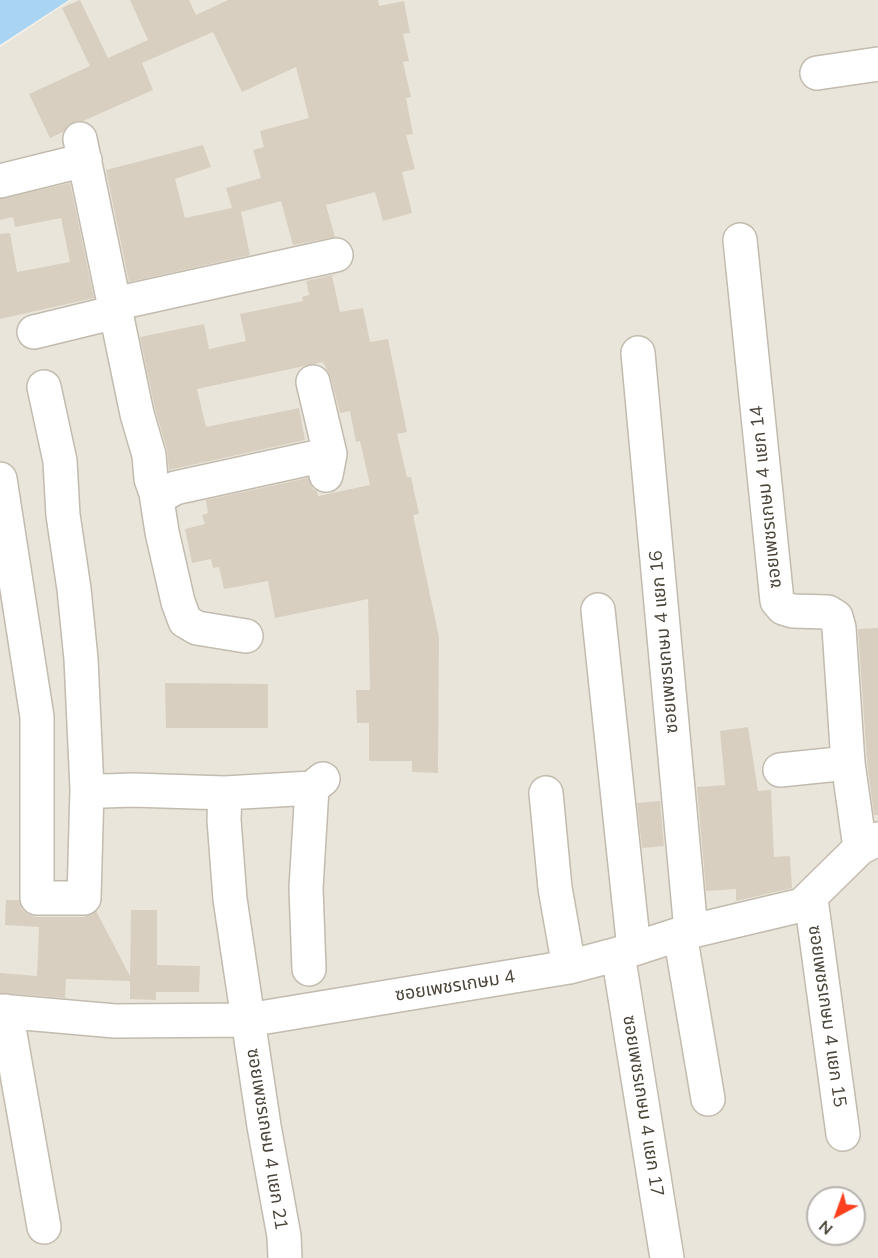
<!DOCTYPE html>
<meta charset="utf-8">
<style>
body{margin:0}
#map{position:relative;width:878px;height:1258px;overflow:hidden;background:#f6f3ec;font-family:Mulish,sans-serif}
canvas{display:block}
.north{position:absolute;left:806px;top:1186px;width:60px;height:60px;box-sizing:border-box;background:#fff;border:2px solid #b7b4b0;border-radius:50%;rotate:221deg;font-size:16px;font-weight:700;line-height:24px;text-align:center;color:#4b4439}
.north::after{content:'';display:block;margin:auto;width:21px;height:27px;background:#fc3f1d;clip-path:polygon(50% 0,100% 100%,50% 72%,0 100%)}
</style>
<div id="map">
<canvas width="878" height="1258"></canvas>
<div class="north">N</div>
</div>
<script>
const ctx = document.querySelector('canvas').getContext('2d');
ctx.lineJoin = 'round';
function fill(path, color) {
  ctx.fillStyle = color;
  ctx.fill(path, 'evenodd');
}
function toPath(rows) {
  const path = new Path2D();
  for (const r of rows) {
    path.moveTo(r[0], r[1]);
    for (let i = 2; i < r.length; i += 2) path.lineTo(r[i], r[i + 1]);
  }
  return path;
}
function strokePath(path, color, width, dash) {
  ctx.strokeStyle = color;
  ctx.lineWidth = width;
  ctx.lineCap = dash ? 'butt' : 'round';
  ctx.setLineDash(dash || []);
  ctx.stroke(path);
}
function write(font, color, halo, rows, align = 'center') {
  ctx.font = font + ' Mulish,"Noto Sans Thai",sans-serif';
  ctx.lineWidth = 6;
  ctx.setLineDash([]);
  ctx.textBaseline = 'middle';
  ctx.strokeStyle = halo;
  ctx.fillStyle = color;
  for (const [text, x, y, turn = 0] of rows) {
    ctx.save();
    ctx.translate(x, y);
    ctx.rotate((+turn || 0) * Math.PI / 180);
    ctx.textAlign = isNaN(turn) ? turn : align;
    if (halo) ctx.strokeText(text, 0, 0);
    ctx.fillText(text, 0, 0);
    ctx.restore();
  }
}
const residential = toPath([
 [71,0,878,0,878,1258,0,1258,0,47],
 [818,1198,854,1198,854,1234,818,1234]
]);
const water = toPath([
 [0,0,69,0,0,45]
]);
const building = toPath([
 [80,0,108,58,148,40,130,0,189,0,196,15,228,0,378,0,379,6,404,1,410,33,403,34,409,61,403,62,411,97,406,98,413,134,406,135,415,169,402,172,412,213,383,221,375,192,326,205,335,237,293,245,281,201,241,212,250,255,129,282,106,170,203,145,211,167,175,179,185,218,232,208,226,188,261,178,253,150,264,147,260,131,309,118,296,67,242,92,213,32,142,63,153,90,83,121,76,121,68,125,63,132,50,138,29,94,90,66,62,8],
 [70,183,94,298,0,319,0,234,10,233,17,272,70,262,61,218,15,227,13,217,0,220,0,199],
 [337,274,332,276,340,312,363,308,370,342,388,339,407,432,397,434,407,477,411,477,419,514,413,515,439,637,438,773,412,772,412,761,369,761,369,723,357,723,356,690,370,690,368,599,275,618,268,581,224,589,219,567,213,568,211,559,192,563,185,529,205,524,202,515,208,513,206,500,308,478,313,489,317,491,318,496,370,485,360,441,356,442,350,411,340,413,331,378,323,362,197,389,206,427,299,408,305,440,169,470,167,450,155,409,140,337,204,324,209,349,246,341,240,314,303,301,302,297,309,295,306,281],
 [878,628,878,815,874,815,867,761,858,629],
 [165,683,268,684,268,728,166,728],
 [748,727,758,791,771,790,774,857,790,856,792,888,736,901,736,889,706,891,697,787,725,785,720,731],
 [660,801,664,846,642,848,637,803],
 [6,900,19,900,21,908,27,914,36,917,84,917,96,911,130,976,131,910,157,910,157,965,200,966,199,992,156,992,156,1000,130,999,130,981,66,979,65,998,0,993,0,973,37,976,39,927,5,925]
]);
const minor = toPath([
 [817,73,878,64],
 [80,139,137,414,149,455,151,479,156,493],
 [0,181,85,160],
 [740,240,777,601,783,608,793,611,828,612,836,617,839,628,848,763,860,848],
 [114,304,336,255],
 [34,332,116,312],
 [638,353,691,931],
 [313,382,330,454,326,475],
 [0,479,37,717,37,898,84,898,87,789,81,659,74,589,63,515,60,461,44,387],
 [598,610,634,949],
 [246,636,197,628,185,621,178,602,162,532,156,493,168,492,175,488,330,454],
 [780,770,848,763],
 [87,789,104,791,133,790,225,793,312,788,323,779],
 [225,793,224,820,230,899,264,1126,284,1236,285,1258],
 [546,793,555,888,569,967],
 [811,899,843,1134],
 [680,934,708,1099],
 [618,954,667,1258],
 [309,969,306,888,312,788],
 [0,1011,115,1021,248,1020,569,967,618,954,680,934,802,905,860,848,878,839],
 [6,1011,44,1227]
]);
const streetNames = [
 ["ซอยเพชรเกษม 4 แยก 14",766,497,-96],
 ["ซอยเพชรเกษม 4 แยก 16",664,642,-95],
 ["ซอยเพชรเกษม 4",455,986,-9],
 ["ซอยเพชรเกษม 4 แยก 15",827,1016,82],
 ["ซอยเพชรเกษม 4 แยก 17",643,1106,81],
 ["ซอยเพชรเกษม 4 แยก 21",267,1139,81]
];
fill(residential, '#eae5da');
fill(water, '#a9d4f2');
fill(building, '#d8cfc1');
strokePath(minor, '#c2bbae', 36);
strokePath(minor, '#fff', 33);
write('18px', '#4b4439', '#fff', streetNames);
</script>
